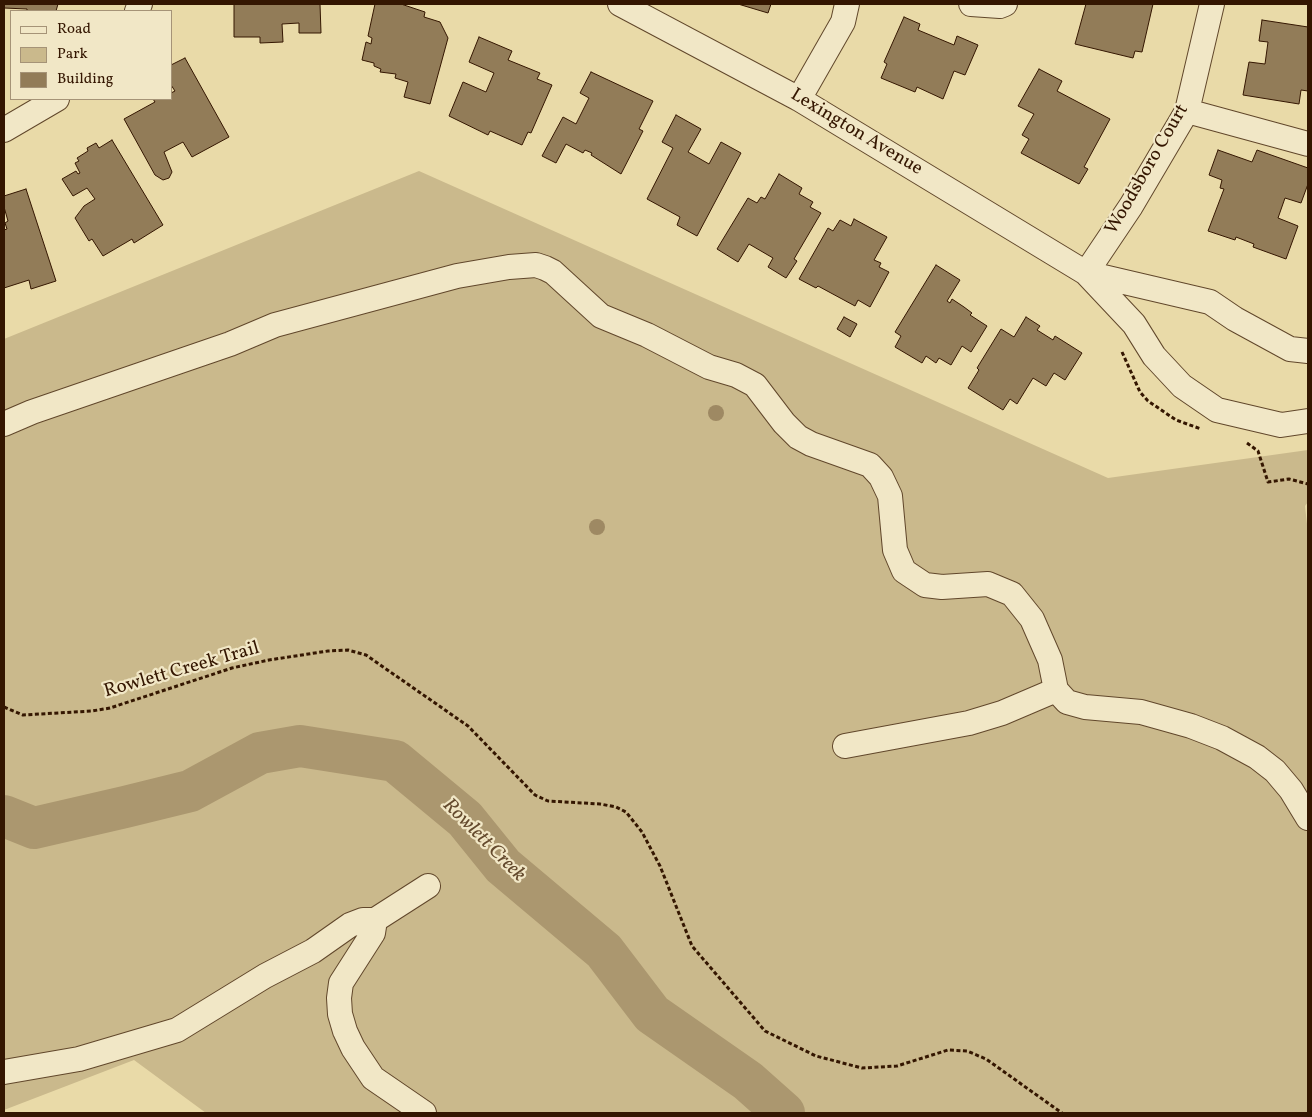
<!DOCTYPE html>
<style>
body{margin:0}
#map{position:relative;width:1312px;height:1117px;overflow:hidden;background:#e9daa8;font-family:Vollkorn,serif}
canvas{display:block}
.frame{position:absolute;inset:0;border:5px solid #341601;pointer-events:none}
.legend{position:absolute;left:10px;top:10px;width:162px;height:90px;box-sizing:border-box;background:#f1e7c6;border:1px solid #a59377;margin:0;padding:6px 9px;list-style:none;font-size:15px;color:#341601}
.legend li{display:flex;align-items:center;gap:10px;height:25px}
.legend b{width:25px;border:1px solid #a59377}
</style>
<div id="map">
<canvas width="1312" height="1117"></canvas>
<div class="frame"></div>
<ul class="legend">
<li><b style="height:6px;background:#f1e7c6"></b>Road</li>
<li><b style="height:14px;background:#cab98c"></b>Park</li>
<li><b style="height:14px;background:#927c58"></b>Building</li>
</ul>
</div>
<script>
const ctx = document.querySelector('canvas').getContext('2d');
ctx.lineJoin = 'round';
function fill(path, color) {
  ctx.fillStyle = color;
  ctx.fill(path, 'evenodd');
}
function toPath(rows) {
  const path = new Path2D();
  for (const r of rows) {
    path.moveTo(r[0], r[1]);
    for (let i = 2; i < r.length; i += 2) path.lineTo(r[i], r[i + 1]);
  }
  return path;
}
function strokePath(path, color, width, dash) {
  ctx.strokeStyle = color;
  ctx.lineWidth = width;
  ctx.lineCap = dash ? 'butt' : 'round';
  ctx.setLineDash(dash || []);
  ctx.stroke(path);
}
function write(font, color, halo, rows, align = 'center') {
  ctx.font = font + ' Vollkorn,serif';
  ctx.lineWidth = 4.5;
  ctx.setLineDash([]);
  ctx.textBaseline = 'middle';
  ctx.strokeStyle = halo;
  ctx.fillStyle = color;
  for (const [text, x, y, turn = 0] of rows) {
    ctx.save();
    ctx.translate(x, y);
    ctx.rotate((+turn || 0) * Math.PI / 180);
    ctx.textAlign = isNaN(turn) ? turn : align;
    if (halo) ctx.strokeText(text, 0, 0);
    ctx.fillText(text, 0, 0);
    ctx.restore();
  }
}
const green = toPath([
 [419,171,1108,478,1308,450,1308,502,1305,506,1308,533,1308,1113,206,1113,134,1060,4,1110,4,339]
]);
const river = toPath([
 [4,816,34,828,125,807,190,791,260,753,300,746,395,761,465,819,503,866,604,951,652,1014,748,1081,784,1113]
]);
const building = toPath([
 [4,4,58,4,56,11,27,11,27,9,4,8,4,17,4,4],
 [234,4,320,4,321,33,299,33,299,23,282,24,283,42,260,43,260,37,234,37,234,4],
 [375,4,401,4,425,12,424,17,440,22,448,38,430,104,404,97,408,82,395,78,396,74,380,72,381,69,374,66,374,63,362,60,366,42,371,44,372,38,368,36,375,4],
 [738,4,771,4,768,13,738,4],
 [1086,4,1153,4,1142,52,1135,51,1133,58,1075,44,1086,4],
 [904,17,920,24,918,30,954,45,957,36,978,45,965,75,954,71,943,99,917,87,915,92,881,78,887,64,884,62,904,17],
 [1262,20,1308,27,1308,91,1301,90,1299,104,1243,95,1249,62,1265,64,1268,42,1259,41,1262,20],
 [479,37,512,51,508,60,540,73,537,79,552,85,531,133,528,132,522,145,490,131,488,135,449,116,463,82,486,92,494,73,469,62,479,37],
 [185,58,229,137,192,157,183,142,164,152,172,172,169,178,163,180,155,175,124,119,155,102,153,99,171,99,171,93,175,91,171,85,171,65,185,58],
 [1039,69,1062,81,1057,91,1110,119,1084,167,1088,169,1079,184,1021,153,1029,139,1022,135,1034,114,1018,106,1039,69],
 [591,72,653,101,639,129,643,131,621,174,591,155,592,153,585,150,583,153,566,144,556,163,542,156,563,117,576,124,589,98,580,93,591,72],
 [676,115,701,129,688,152,709,164,721,142,741,153,697,236,677,225,680,217,647,199,673,148,662,142,676,115],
 [112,140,163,225,134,243,132,239,103,256,92,239,89,241,75,218,84,206,95,199,87,188,73,196,62,179,76,171,78,174,80,173,75,163,79,161,77,158,88,151,87,148,96,143,99,148,112,140],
 [1218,150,1252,162,1257,150,1308,168,1308,184,1301,203,1285,198,1278,218,1298,226,1286,259,1253,247,1254,244,1236,237,1235,240,1208,231,1224,189,1220,188,1222,180,1209,175,1218,150],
 [779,174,802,188,799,194,813,202,810,207,821,213,794,259,797,261,786,278,768,267,773,258,749,244,738,262,717,249,748,198,757,203,761,197,765,199,779,174],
 [26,189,56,281,31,289,29,280,4,288,4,230,7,229,5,223,8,221,4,207,4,196,26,189],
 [854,219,887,237,874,260,881,263,879,267,889,272,870,307,858,300,855,306,818,286,816,288,799,279,828,228,833,231,840,220,851,226,854,219],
 [936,265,960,280,947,301,950,303,952,299,964,307,972,313,970,315,987,326,971,352,962,346,951,365,939,358,936,363,926,356,922,363,895,347,901,336,895,332,936,265],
 [844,317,857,324,850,337,837,329,844,317],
 [1026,317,1040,326,1037,330,1053,340,1055,336,1082,353,1065,380,1054,373,1046,386,1033,378,1017,404,1010,399,1003,410,968,388,979,370,977,368,1001,329,1014,337,1026,317]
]);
const path = toPath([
 [1122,352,1140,392,1148,401,1176,420,1201,429],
 [1247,443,1258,451,1268,482,1289,479,1308,484],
 [4,707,23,715,92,711,110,708,232,668,269,660,328,651,348,650,366,655,468,726,535,795,548,801,600,804,616,807,626,812,642,832,660,866,692,946,765,1031,816,1056,862,1068,897,1066,948,1050,967,1051,986,1059,1062,1113]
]);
const minor = toPath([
 [620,4,799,99,1086,273,1134,324,1154,356,1182,386,1217,410,1281,425,1308,421],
 [971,4,1000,6,1005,4],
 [137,11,140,4],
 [799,99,843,22,847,4],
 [1187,111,1308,144],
 [4,130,57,99],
 [1086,273,1131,206,1187,111,1212,4],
 [1086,273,1210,302,1235,319,1290,349,1308,351],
 [4,424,32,412,230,344,275,325,457,276,509,267,536,265,545,268,553,272,601,316,647,335,709,367,736,375,755,385,784,423,798,437,811,444,870,465,881,477,890,496,895,550,904,571,925,585,942,587,988,584,1012,594,1032,619,1050,660,1056,690,1067,702,1085,707,1141,712,1191,726,1222,738,1257,757,1275,771,1291,790,1308,818],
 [845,746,969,723,1002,713,1056,690],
 [375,920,428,886],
 [4,1072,79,1059,177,1030,265,976,313,951,350,925,363,920,375,920,373,933,341,983,339,998,340,1014,345,1031,353,1048,373,1078,424,1113]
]);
const trees = [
 [716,413],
 [597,527]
];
const streetNames = [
 ["Lexington Avenue",856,133,31],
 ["Woodsboro Court",1148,170,-60],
 ["Rowlett Creek Trail",182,671,-16]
];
const waterNames = [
 ["Rowlett Creek",483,841,45]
];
fill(green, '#cab98c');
strokePath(river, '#ab976f', 42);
fill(building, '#927c58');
strokePath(building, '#341601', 1);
strokePath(minor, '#61472b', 26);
strokePath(path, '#341601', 3, [4, 2.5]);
strokePath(minor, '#f1e7c6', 24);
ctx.fillStyle = '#9e8963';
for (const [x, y] of trees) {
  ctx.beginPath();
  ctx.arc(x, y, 8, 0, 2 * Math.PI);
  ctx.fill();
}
write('19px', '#341601', '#f1e7c6', streetNames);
write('italic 20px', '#644a2d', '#f1e7c6', waterNames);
</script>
